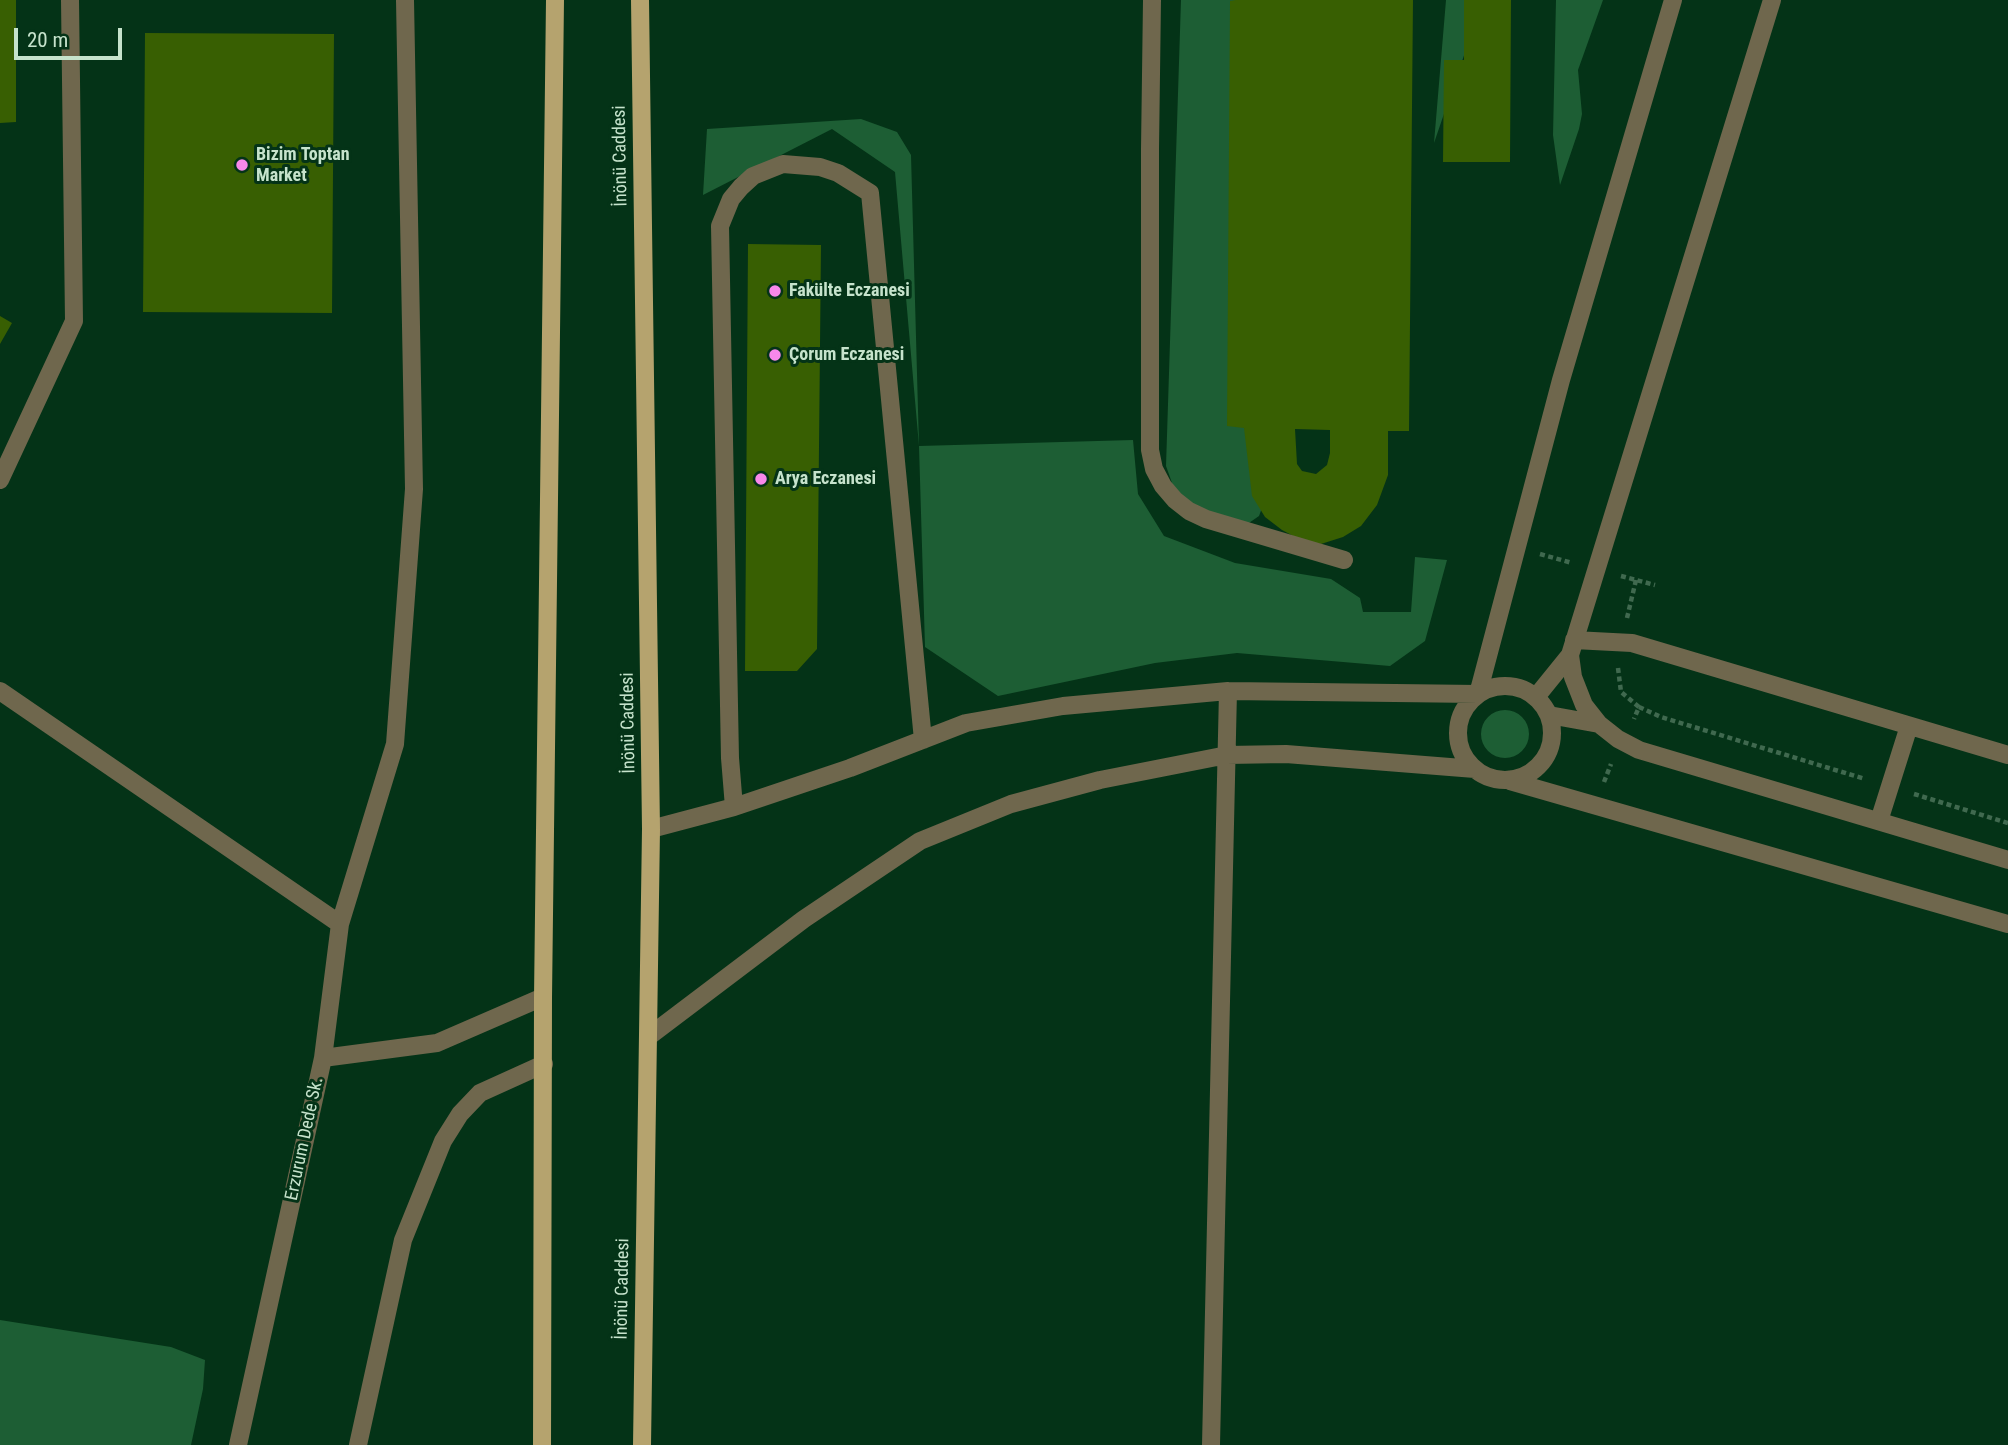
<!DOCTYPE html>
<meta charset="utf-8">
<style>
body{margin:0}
#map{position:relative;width:2008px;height:1445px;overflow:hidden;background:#043317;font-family:"Roboto Condensed",sans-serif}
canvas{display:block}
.scale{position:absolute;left:14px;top:28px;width:108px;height:32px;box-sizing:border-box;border:4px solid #c6e3cc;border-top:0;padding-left:9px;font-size:21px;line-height:24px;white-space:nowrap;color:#c6e3cc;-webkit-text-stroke:5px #043317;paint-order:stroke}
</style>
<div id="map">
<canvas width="2008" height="1445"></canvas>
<div class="scale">20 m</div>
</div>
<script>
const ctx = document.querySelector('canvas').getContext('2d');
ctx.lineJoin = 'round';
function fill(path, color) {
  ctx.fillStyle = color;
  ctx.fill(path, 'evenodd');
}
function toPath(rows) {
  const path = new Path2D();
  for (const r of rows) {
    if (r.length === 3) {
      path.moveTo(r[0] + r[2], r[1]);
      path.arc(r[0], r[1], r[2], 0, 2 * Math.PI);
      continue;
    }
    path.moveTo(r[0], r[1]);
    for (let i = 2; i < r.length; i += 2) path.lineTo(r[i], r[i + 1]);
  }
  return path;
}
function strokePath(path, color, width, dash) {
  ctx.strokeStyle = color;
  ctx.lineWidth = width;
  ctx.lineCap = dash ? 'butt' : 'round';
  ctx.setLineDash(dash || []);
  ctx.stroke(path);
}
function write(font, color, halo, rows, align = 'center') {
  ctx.font = font + ' "Roboto Condensed",sans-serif';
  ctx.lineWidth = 6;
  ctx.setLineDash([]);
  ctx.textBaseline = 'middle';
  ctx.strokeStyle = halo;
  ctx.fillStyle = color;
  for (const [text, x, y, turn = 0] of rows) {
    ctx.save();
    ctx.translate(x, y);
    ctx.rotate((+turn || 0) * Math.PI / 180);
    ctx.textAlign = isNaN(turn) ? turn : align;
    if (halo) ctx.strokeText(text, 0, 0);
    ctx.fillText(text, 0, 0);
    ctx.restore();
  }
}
const green = toPath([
 [1181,0,1257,0,1268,492,1259,516,1246,525,1219,527,1177,497,1166,466],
 [1446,0,1483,0,1434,143],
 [1556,0,1603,0,1578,70,1582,114,1579,129,1560,185,1553,135],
 [861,119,897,132,911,155,919,446,1133,440,1138,494,1164,536,1235,563,1331,579,1360,598,1363,612,1411,612,1415,557,1447,560,1425,641,1390,666,1237,653,1155,663,998,696,925,647,919,446,895,172,832,129,703,195,707,129],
 [1505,734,24],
 [0,1320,171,1347,205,1360,203,1389,191,1445,0,1445]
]);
const building = toPath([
 [0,0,16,0,16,122,0,123],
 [1236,0,1413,0,1409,431,1388,431,1388,475,1377,505,1361,526,1343,537,1321,544,1301,540,1282,530,1265,517,1252,496,1244,428,1227,426,1230,1],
 [1295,429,1330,430,1330,453,1327,465,1316,474,1302,471,1297,464],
 [1464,0,1511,0,1510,162,1443,162,1444,60,1464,60],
 [145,33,334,34,332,313,143,312],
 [748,244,821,245,817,649,797,671,745,671],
 [0,316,12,323,0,344]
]);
const path = toPath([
 [1540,554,1572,563],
 [1621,576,1655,585],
 [1627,618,1636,580],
 [1618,668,1621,692,1639,707,1634,719],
 [1639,707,1661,717,1865,779],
 [1604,782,1611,764],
 [1914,794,2008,823]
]);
const minor = toPath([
 [1152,0,1150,149,1150,450,1154,469,1163,486,1175,500,1189,511,1206,519,1344,560],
 [0,480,74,321,70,0],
 [1574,640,1632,643,2008,755],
 [1570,655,1573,677,1584,705,1599,724,1618,739,1639,750,2008,860],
 [1505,733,47],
 [0,691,340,924],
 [1536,697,1570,655,1772,0],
 [1549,715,1599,724],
 [1510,781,2008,924],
 [734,807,730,758,720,226,731,199,741,187,753,176,783,164,820,167,838,173,870,193,923,740],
 [1879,821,1909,726],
 [651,829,734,807,850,768,966,723,1063,706,1228,691,1478,694,1561,380,1673,0],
 [648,1037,804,919,920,841,1011,804,1100,780,1227,755,1286,754,1475,769],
 [323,1058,340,924,395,744,414,489,405,0],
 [238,1445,323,1058,437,1043,543,997],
 [358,1445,403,1240,443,1141,460,1114,480,1093,544,1064],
 [1211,1445,1228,691]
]);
const major = toPath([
 [640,0,651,829,642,1445],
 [542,1445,543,997,555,0]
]);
const markers = [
 [242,165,7,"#f888ea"],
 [775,291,7,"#f888ea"],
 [775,355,7,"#f888ea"],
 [761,479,7,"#f888ea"]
];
const poiNames = [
 ["Bizim Toptan",256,155],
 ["Market",256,176],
 ["Fakülte Eczanesi",789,291],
 ["Çorum Eczanesi",789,355],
 ["Arya Eczanesi",775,479]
];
const streetNames = [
 ["İnönü Caddesi",621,156,-91],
 ["İnönü Caddesi",629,723,-91],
 ["Erzurum Dede Sk.",305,1139,-78],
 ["İnönü Caddesi",623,1289,-89]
];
fill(green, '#1d5e34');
fill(building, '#385f02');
strokePath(path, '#40694f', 4.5, [5, 3.5]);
strokePath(minor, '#6f674d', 18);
strokePath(major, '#b5a36e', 18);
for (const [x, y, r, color] of markers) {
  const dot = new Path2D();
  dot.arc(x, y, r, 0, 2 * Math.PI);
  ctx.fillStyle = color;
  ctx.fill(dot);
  strokePath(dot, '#043317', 2.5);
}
write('bold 18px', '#c6e3cc', '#043317', poiNames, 'left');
write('18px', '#c6e3cc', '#043317', streetNames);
</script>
